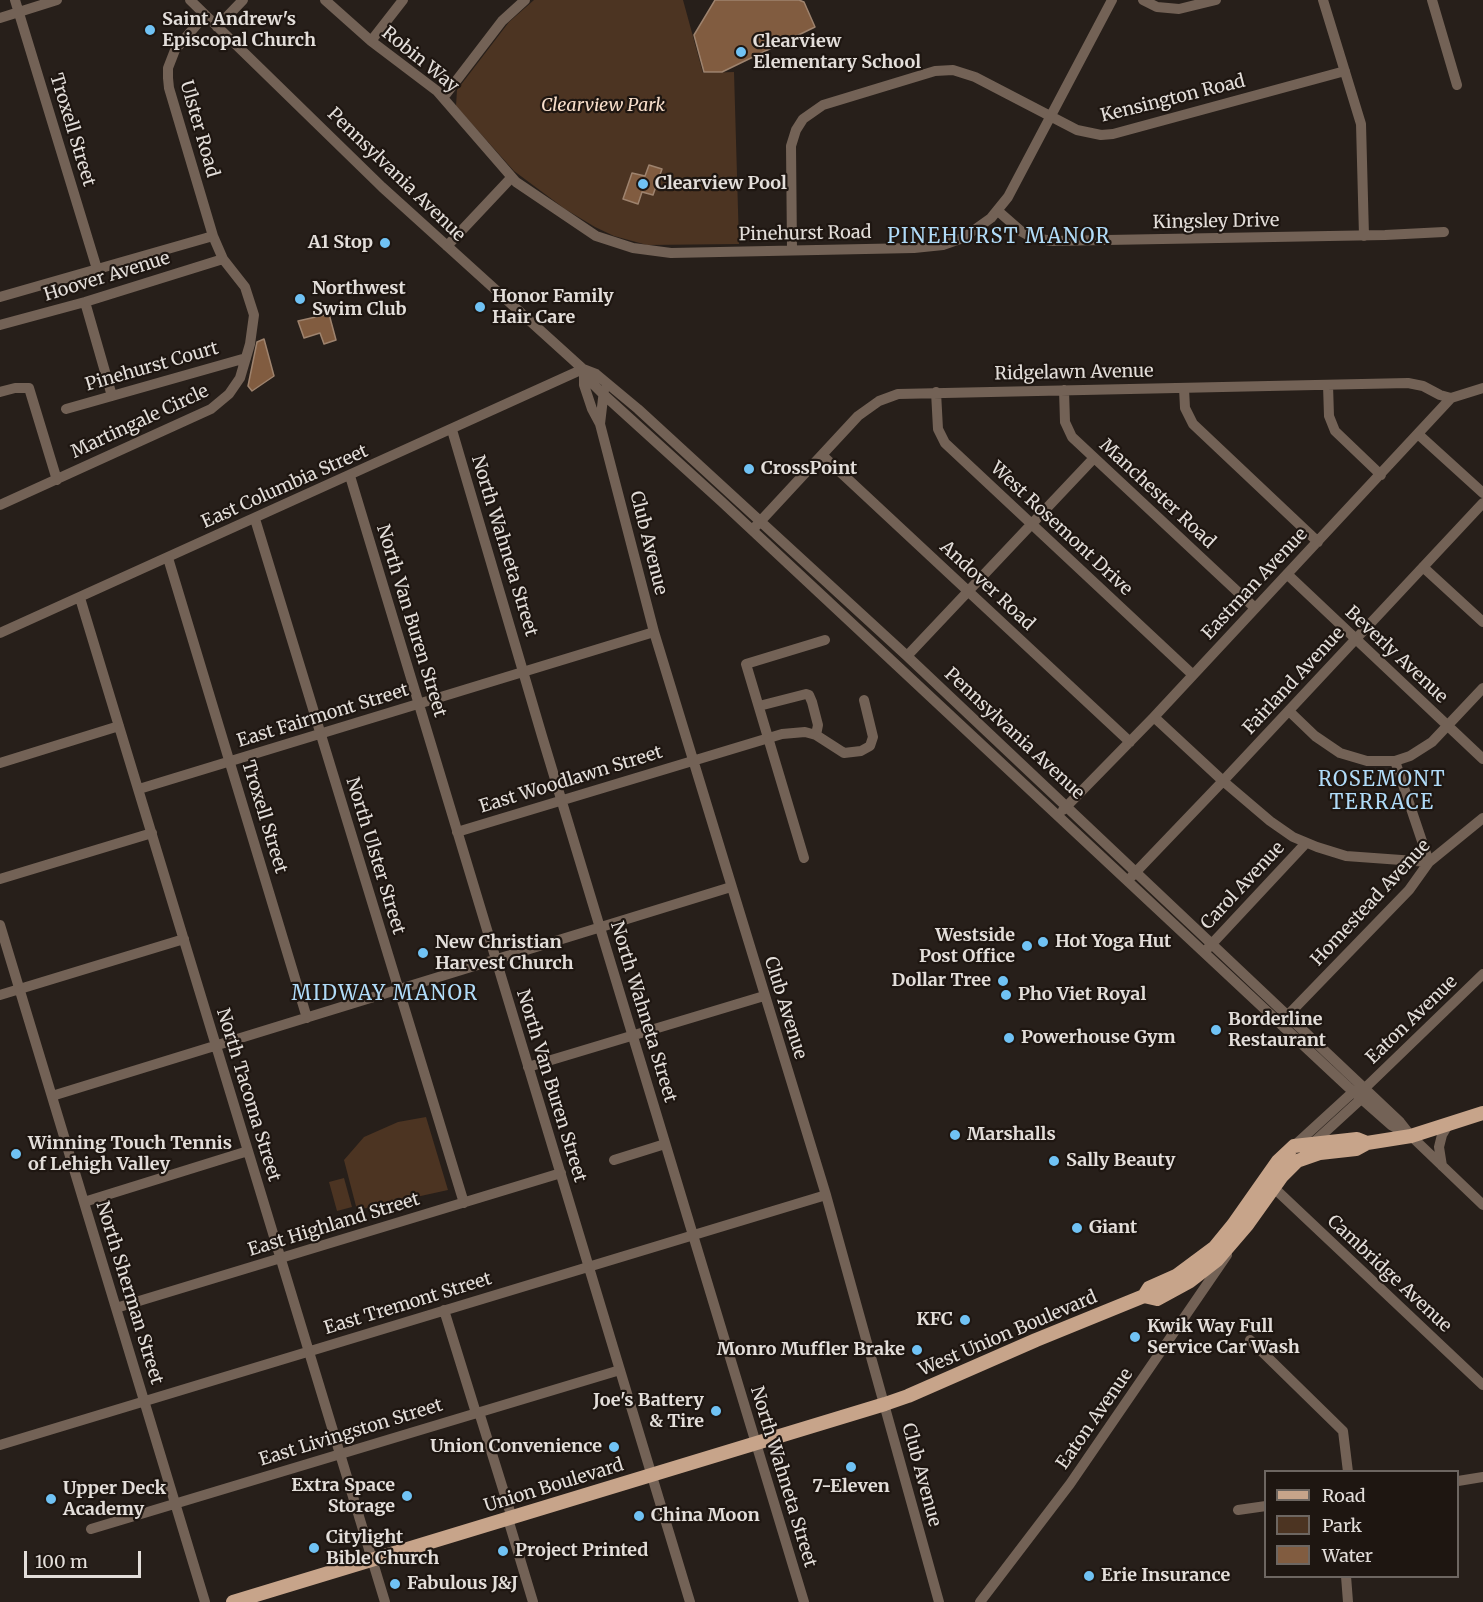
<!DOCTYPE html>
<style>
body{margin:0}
#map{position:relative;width:1483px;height:1602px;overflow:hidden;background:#271f1a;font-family:Merriweather,serif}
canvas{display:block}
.legend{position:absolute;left:1264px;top:1470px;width:195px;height:108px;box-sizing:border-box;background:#1e1611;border:2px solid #6d6661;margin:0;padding:8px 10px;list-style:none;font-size:18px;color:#e3deda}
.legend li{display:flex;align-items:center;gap:12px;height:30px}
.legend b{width:30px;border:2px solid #6d6661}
.scale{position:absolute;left:24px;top:1551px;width:117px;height:27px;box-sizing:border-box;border:3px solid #e3deda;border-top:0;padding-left:8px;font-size:18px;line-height:21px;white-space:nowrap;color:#e3deda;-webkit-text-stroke:4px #1e1611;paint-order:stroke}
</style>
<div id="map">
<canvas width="1483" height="1602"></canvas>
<ul class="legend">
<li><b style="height:8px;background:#c7a48a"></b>Road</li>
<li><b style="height:16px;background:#4c3422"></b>Park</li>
<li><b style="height:16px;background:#815c40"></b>Water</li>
</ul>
<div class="scale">100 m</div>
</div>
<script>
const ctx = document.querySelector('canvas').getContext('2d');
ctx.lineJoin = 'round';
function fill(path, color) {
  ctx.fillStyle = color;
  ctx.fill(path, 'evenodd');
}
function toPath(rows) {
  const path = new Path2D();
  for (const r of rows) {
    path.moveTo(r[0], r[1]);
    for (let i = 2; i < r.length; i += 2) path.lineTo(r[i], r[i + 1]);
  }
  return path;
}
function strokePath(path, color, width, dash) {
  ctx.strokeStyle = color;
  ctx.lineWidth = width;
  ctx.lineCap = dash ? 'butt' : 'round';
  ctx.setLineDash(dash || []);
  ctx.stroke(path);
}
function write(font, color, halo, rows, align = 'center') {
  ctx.font = font + ' Merriweather,serif';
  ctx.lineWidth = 4.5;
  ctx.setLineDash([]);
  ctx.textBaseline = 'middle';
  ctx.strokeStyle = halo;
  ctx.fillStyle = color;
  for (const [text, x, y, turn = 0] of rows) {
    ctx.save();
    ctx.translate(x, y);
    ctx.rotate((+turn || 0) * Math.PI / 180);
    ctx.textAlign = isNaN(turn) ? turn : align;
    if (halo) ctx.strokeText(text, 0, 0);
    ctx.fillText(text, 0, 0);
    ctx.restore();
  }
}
const green = toPath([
 [534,0,683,0,703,73,734,72,739,244,647,245,614,236,595,227,565,209,514,171,456,106,457,90,509,22],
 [426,1117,448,1190,357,1210,344,1160,364,1137,398,1122],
 [344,1178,352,1207,337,1211,329,1182]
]);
const water = toPath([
 [715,0,799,0,804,2,815,27,722,72,704,72,694,35,715,0],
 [649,165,662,169,653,195,642,192,638,204,623,199,632,173,645,176,649,165],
 [329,314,336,340,324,344,320,333,304,338,298,321,329,314],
 [264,339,274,376,252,391,248,386,257,342,264,339]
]);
const minor = toPath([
 [15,0,97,269],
 [190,0,382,187,583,369,589,380,603,394,722,502,1348,1087,1391,1125,1411,1136],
 [325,0,371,41,437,91,516,182,596,236,633,248,671,253,914,248,943,245,963,238,991,218,1008,197,1112,0],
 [1143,0,1157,7,1179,9,1216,0],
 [1323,0,1361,124,1364,236],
 [1432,0,1457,85],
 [0,18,57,0],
 [217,27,243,0],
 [371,41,403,0],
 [443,98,502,21,525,0],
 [998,211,1022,232,1031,237,1051,241,1385,235,1444,232],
 [447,246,511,178],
 [792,250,791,146,796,130,803,119,823,105,935,71,953,70,975,77,1077,130,1101,135,1113,134,1345,71],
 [0,297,213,236],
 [85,302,112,396],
 [0,325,85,302,223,259],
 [583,369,596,374,638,409,907,656,1400,1122,1411,1136,1483,1205],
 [584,373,584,385,592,409,600,424,654,632,826,1195,939,1602],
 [1328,385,1329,416,1335,431,1381,475],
 [1184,388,1185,408,1193,424,1318,542],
 [1064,390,1065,422,1072,437,1255,608],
 [0,392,15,388,29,388,57,480],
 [936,392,938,429,945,443,1193,675],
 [66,409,246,358],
 [600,424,604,390],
 [452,430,542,736,804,1602],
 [1418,434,1483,493],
 [822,455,1130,742],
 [350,476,690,1602],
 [0,505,211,409,229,394,240,378,250,344,254,315,245,287,223,259,213,236,169,88,168,78,168,68,175,50,205,15],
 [255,519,464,1203],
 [756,526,858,416,879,401,898,394,1408,383,1423,386,1440,395,1451,398],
 [168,558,307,1018],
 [1423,567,1483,622],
 [1287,574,1483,759],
 [80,598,385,1602],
 [0,633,583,369],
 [907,656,1094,458],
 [759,706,806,694,809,695,812,702,818,725,816,735],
 [1289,711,1315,736,1340,753,1367,761,1395,761,1410,756,1432,742,1483,688],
 [1154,717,1223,781,1270,821,1293,837,1317,847,1346,856,1429,862,1395,761],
 [0,763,119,726],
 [139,789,654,632],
 [1063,810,1154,717,1451,398,1483,388],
 [457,832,782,734,805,732,816,735,844,753,861,751,870,746,873,737,864,700],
 [804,858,746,664,825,640],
 [1132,876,1223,781,1483,503],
 [0,879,152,833],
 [0,925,205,1602],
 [1208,948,1306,843],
 [0,995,184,939],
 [1287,1016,1409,890,1429,862,1483,818],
 [528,1067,764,996],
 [52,1096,731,887],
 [1312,1144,1361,1099,1364,1089,1483,974],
 [1294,1146,1353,1092,1358,1090],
 [614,1160,665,1144],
 [1442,1166,1439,1147,1442,1135,1448,1125],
 [1273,1187,1483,1385],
 [84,1202,248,1151],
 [116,1308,561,1173],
 [444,1310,476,1413],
 [1250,1340,1343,1431,1348,1472],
 [479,1412,512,1518],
 [0,1445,826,1195],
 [1458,1481,1483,1477],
 [1238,1510,1266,1506],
 [508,1519,533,1602],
 [91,1529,620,1370],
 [1346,1576,1348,1602],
 [980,1602,1070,1484,1227,1255]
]);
const major = toPath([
 [1144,1296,1149,1288,1176,1276,1215,1247,1233,1225,1278,1161,1294,1146,1357,1139,1367,1143],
 [233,1602,885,1404,908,1396,1036,1340,1144,1296,1157,1299,1190,1281,1217,1260,1247,1225,1282,1176,1297,1161,1320,1153,1356,1149,1367,1143,1411,1136,1483,1113]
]);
const markers = [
 [150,30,6,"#70c2f4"],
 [741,52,6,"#70c2f4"],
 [643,184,6,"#70c2f4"],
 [385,243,6,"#70c2f4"],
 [300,299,6,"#70c2f4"],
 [480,307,6,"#70c2f4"],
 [749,469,6,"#70c2f4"],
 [1043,942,6,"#70c2f4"],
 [1027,946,6,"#70c2f4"],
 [423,953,6,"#70c2f4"],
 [1003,981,6,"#70c2f4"],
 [1006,995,6,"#70c2f4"],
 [1216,1030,6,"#70c2f4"],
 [1009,1038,6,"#70c2f4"],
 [955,1135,6,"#70c2f4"],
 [16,1154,6,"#70c2f4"],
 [1054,1161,6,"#70c2f4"],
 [1077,1228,6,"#70c2f4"],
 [965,1320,6,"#70c2f4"],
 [1135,1337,6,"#70c2f4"],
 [917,1350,6,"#70c2f4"],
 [716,1411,6,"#70c2f4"],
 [614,1447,6,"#70c2f4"],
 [851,1467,6,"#70c2f4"],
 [407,1496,6,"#70c2f4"],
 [51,1499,6,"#70c2f4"],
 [639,1516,6,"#70c2f4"],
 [314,1548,6,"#70c2f4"],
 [503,1551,6,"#70c2f4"],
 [1089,1576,6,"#70c2f4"],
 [395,1584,6,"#70c2f4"]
];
const poiNames = [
 ["Saint Andrew's",162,20],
 ["Episcopal Church",162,41],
 ["Clearview",753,42],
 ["Elementary School",753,63],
 ["Clearview Pool",655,184],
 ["A1 Stop",373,243,"right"],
 ["Northwest",312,289],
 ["Swim Club",312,310],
 ["Honor Family",492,297],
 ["Hair Care",492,318],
 ["CrossPoint",761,469],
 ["Westside",1015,936,"right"],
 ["Post Office",1015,957,"right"],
 ["Hot Yoga Hut",1055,942],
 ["New Christian",435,943],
 ["Harvest Church",435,964],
 ["Dollar Tree",991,981,"right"],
 ["Pho Viet Royal",1018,995],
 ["Borderline",1228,1020],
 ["Restaurant",1228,1041],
 ["Powerhouse Gym",1021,1038],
 ["Marshalls",967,1135],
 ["Winning Touch Tennis",28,1144],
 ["of Lehigh Valley",28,1165],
 ["Sally Beauty",1066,1161],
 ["Giant",1089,1228],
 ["KFC",953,1320,"right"],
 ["Kwik Way Full",1147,1327],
 ["Service Car Wash",1147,1348],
 ["Monro Muffler Brake",905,1350,"right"],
 ["Joe's Battery",704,1401,"right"],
 ["& Tire",704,1422,"right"],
 ["Union Convenience",602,1447,"right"],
 ["Extra Space",395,1486,"right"],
 ["Storage",395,1507,"right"],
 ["7-Eleven",851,1487,"center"],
 ["Upper Deck",63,1489],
 ["Academy",63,1510],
 ["China Moon",651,1516],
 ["Citylight",326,1538],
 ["Bible Church",326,1559],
 ["Project Printed",515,1551],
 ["Erie Insurance",1101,1576],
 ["Fabulous J&J",407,1584]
];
const streetNames = [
 ["Robin Way",420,60,39],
 ["Kensington Road",1173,99,-14],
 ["Ulster Road",199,129,74],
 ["Troxell Street",72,130,73],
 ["Pennsylvania Avenue",396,175,44],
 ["Kingsley Drive",1216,222,-1],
 ["Pinehurst Road",805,234,-1],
 ["Hoover Avenue",107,277,-17],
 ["Pinehurst Court",152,367,-16],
 ["Ridgelawn Avenue",1074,373,-1],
 ["Martingale Circle",140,422,-25],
 ["East Columbia Street",285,487,-24],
 ["Manchester Road",1157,494,43],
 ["West Rosemont Drive",1061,529,43],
 ["Club Avenue",648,543,76],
 ["North Wahneta Street",504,546,73],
 ["Eastman Avenue",1255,584,-47],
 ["Andover Road",987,586,43],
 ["North Van Buren Street",411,621,73],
 ["Beverly Avenue",1396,655,43],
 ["Fairland Avenue",1294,681,-47],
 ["East Fairmont Street",323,716,-17],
 ["Pennsylvania Avenue",1014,734,43],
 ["East Woodlawn Street",571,780,-17],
 ["Troxell Street",264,817,73],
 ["North Ulster Street",375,856,73],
 ["Carol Avenue",1243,886,-47],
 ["Homestead Avenue",1371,903,-47],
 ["Club Avenue",785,1008,73],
 ["North Wahneta Street",643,1012,73],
 ["Eaton Avenue",1412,1020,-44],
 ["North Van Buren Street",551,1086,73],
 ["North Tacoma Street",248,1095,73],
 ["East Highland Street",334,1225,-17],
 ["Cambridge Avenue",1389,1274,43],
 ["North Sherman Street",129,1293,73],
 ["East Tremont Street",408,1304,-17],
 ["West Union Boulevard",1008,1334,-23],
 ["Eaton Avenue",1095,1419,-55],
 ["East Livingston Street",351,1433,-17],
 ["Club Avenue",921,1475,75],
 ["North Wahneta Street",783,1477,73],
 ["Union Boulevard",554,1486,-17]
];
const parkNames = [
 ["Clearview Park",603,106]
];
const neighbourhoodNames = [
 ["PINEHURST MANOR",999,237],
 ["ROSEMONT",1382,780],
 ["TERRACE",1382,803],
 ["MIDWAY MANOR",385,994]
];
fill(green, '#4c3422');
fill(water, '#815c40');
strokePath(water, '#9e836e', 1.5);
strokePath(minor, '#736256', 10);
strokePath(major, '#c7a48a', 14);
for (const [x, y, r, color] of markers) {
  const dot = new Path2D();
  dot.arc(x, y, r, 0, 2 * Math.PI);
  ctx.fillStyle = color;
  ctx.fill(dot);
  strokePath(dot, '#1e1611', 2);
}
write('bold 18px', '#e3deda', '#1e1611', poiNames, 'left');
write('18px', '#e3deda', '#1e1611', streetNames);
write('italic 18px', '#f7decb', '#1e1611', parkNames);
ctx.letterSpacing = '1.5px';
write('20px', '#b0dbf8', '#1e1611', neighbourhoodNames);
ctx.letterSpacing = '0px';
</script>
